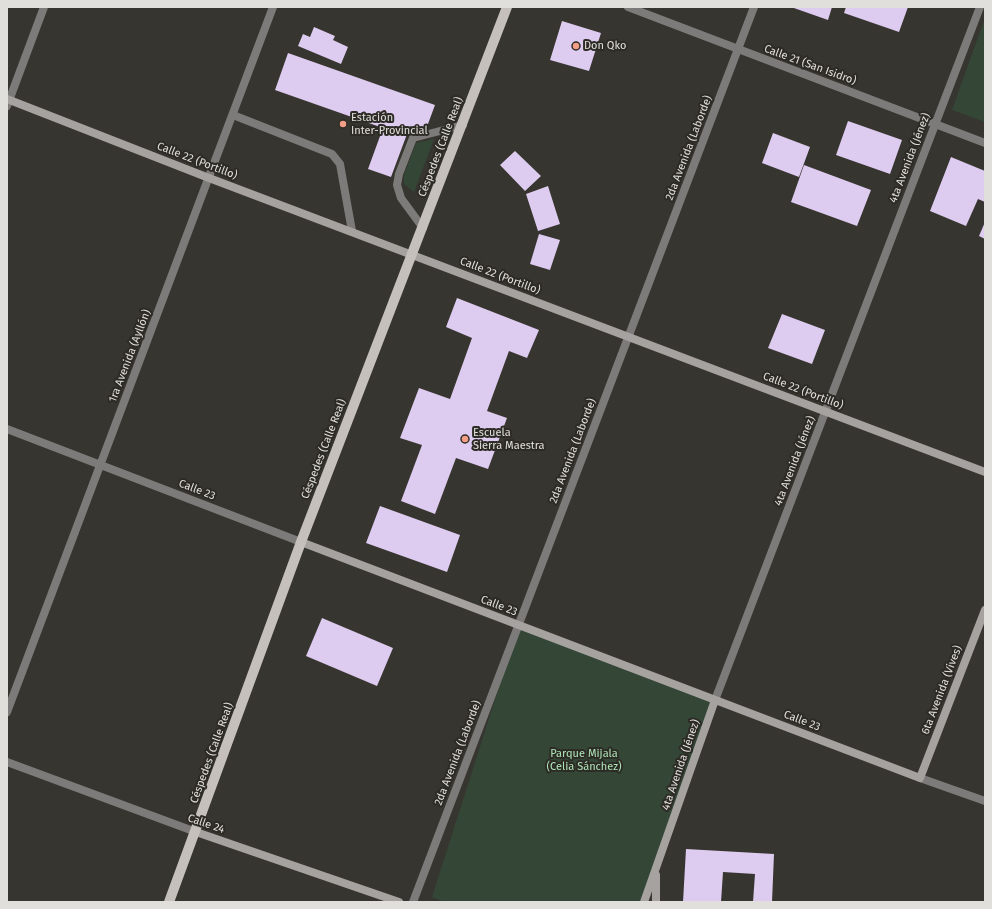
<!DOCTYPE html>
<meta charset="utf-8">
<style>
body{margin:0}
#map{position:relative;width:992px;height:909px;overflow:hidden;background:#37352f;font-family:"Fira Sans",sans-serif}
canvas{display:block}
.frame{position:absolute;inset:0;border:8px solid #e1dfdc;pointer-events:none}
</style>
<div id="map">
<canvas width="992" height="909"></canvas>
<div class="frame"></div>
</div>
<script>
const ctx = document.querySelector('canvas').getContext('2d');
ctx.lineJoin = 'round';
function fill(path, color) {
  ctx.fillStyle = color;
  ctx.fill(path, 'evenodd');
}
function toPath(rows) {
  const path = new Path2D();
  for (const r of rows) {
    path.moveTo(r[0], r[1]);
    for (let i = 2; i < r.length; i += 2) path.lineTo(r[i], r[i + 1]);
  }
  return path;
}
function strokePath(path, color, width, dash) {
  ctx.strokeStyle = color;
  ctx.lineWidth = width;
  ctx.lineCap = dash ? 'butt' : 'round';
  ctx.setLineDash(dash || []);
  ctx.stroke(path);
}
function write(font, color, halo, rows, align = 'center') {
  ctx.font = font + ' "Fira Sans",sans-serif';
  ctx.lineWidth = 4;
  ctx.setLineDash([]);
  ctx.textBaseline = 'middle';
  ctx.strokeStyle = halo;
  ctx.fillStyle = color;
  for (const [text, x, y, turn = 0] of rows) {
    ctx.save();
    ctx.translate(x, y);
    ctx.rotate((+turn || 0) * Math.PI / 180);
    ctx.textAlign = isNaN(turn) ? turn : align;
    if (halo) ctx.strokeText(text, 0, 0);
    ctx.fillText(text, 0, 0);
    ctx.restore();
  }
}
const green = toPath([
 [985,18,985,122,952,110],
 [434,139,414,192,404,184,404,175,416,143],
 [519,625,715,700,643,902,444,902,432,897]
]);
const building = toPath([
 [791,7,832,7,828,20],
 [846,7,908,7,899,32,844,13],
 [562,21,601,33,589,71,550,60],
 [314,27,335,36,333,40,348,47,341,64,298,46,303,34,310,37],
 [288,53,435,105,425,132,410,126,391,177,368,169,383,128,275,90],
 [848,121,902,140,890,174,836,155],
 [773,133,810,147,799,177,762,163],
 [515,151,541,176,525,191,500,165],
 [951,157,985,171,985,202,978,199,966,226,930,211],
 [804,165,871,190,857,226,791,202],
 [548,186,560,224,538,231,526,194],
 [985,222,985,239,979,236],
 [539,234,560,240,550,270,530,264],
 [457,298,539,330,527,358,509,351,487,411,507,418,488,469,456,458,435,514,401,501,422,445,400,438,419,388,450,399,472,338,446,327],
 [782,314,825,330,812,364,768,348],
 [380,506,460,535,447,572,366,543],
 [322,618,393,648,377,686,306,656],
 [686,849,774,854,772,902,753,902,755,874,723,872,721,902,683,902]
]);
const lane = toPath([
 [233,115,332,154,340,164,352,231],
 [423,228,401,198,397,185,399,174,413,138,463,125]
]);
const street = toPath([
 [628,7,985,143],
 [7,106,44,7],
 [7,429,301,542],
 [715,700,980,7],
 [7,712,273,7],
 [7,762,196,832],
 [920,778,985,801],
 [413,902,754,7]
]);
const secondary = toPath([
 [7,99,209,178,985,472],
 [301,542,920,778,985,610],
 [196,832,399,902],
 [656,875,656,902],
 [644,902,715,700]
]);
const primary = toPath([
 [169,902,301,542,507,7]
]);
const markers = [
 [576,46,4,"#f39f85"],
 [343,124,4,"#f39f85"],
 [465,439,4,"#f39f85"]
];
const poiNames = [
 ["Don Qko",584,46],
 ["Estación",351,118],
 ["Inter-Provincial",351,131],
 ["Escuela",473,433],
 ["Sierra Maestra",473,446]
];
const streetNames = [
 ["Calle 21 (San Isidro)",810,65,20],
 ["Céspedes (Calle Real)",441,147,-69],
 ["2da Avenida (Laborde)",689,148,-69],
 ["4ta Avenida (Jénez)",910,158,-69],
 ["Calle 22 (Portillo)",197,161,21],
 ["Calle 22 (Portillo)",500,276,21],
 ["1ra Avenida (Ayllón)",130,356,-69],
 ["Calle 22 (Portillo)",803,391,21],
 ["Céspedes (Calle Real)",324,449,-69],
 ["2da Avenida (Laborde)",573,451,-69],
 ["4ta Avenida (Jénez)",795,461,-69],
 ["Calle 23",197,490,21],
 ["Calle 23",499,606,21],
 ["6ta Avenida (Vives)",942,690,-69],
 ["Calle 23",802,721,21],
 ["Céspedes (Calle Real)",212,753,-70],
 ["2da Avenida (Laborde)",458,753,-69],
 ["4ta Avenida (Jénez)",681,765,-71],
 ["Calle 24",206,824,19]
];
const parkNames = [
 ["Parque Mijala",584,754],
 ["(Celia Sánchez)",584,767]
];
fill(green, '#344737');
fill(building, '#ddcbf0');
strokePath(lane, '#7d7b79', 8);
strokePath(street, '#7d7b79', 8);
strokePath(secondary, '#a6a29f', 8);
strokePath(primary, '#c6c0bc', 10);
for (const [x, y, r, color] of markers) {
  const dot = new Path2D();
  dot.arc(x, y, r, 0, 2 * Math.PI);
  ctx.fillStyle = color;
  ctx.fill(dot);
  strokePath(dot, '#2d2b25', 1.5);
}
write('11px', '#e1dfdc', '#2d2b25', poiNames, 'left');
write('11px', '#e1dfdc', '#2d2b25', streetNames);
write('11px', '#ade4b6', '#2d2b25', parkNames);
</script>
